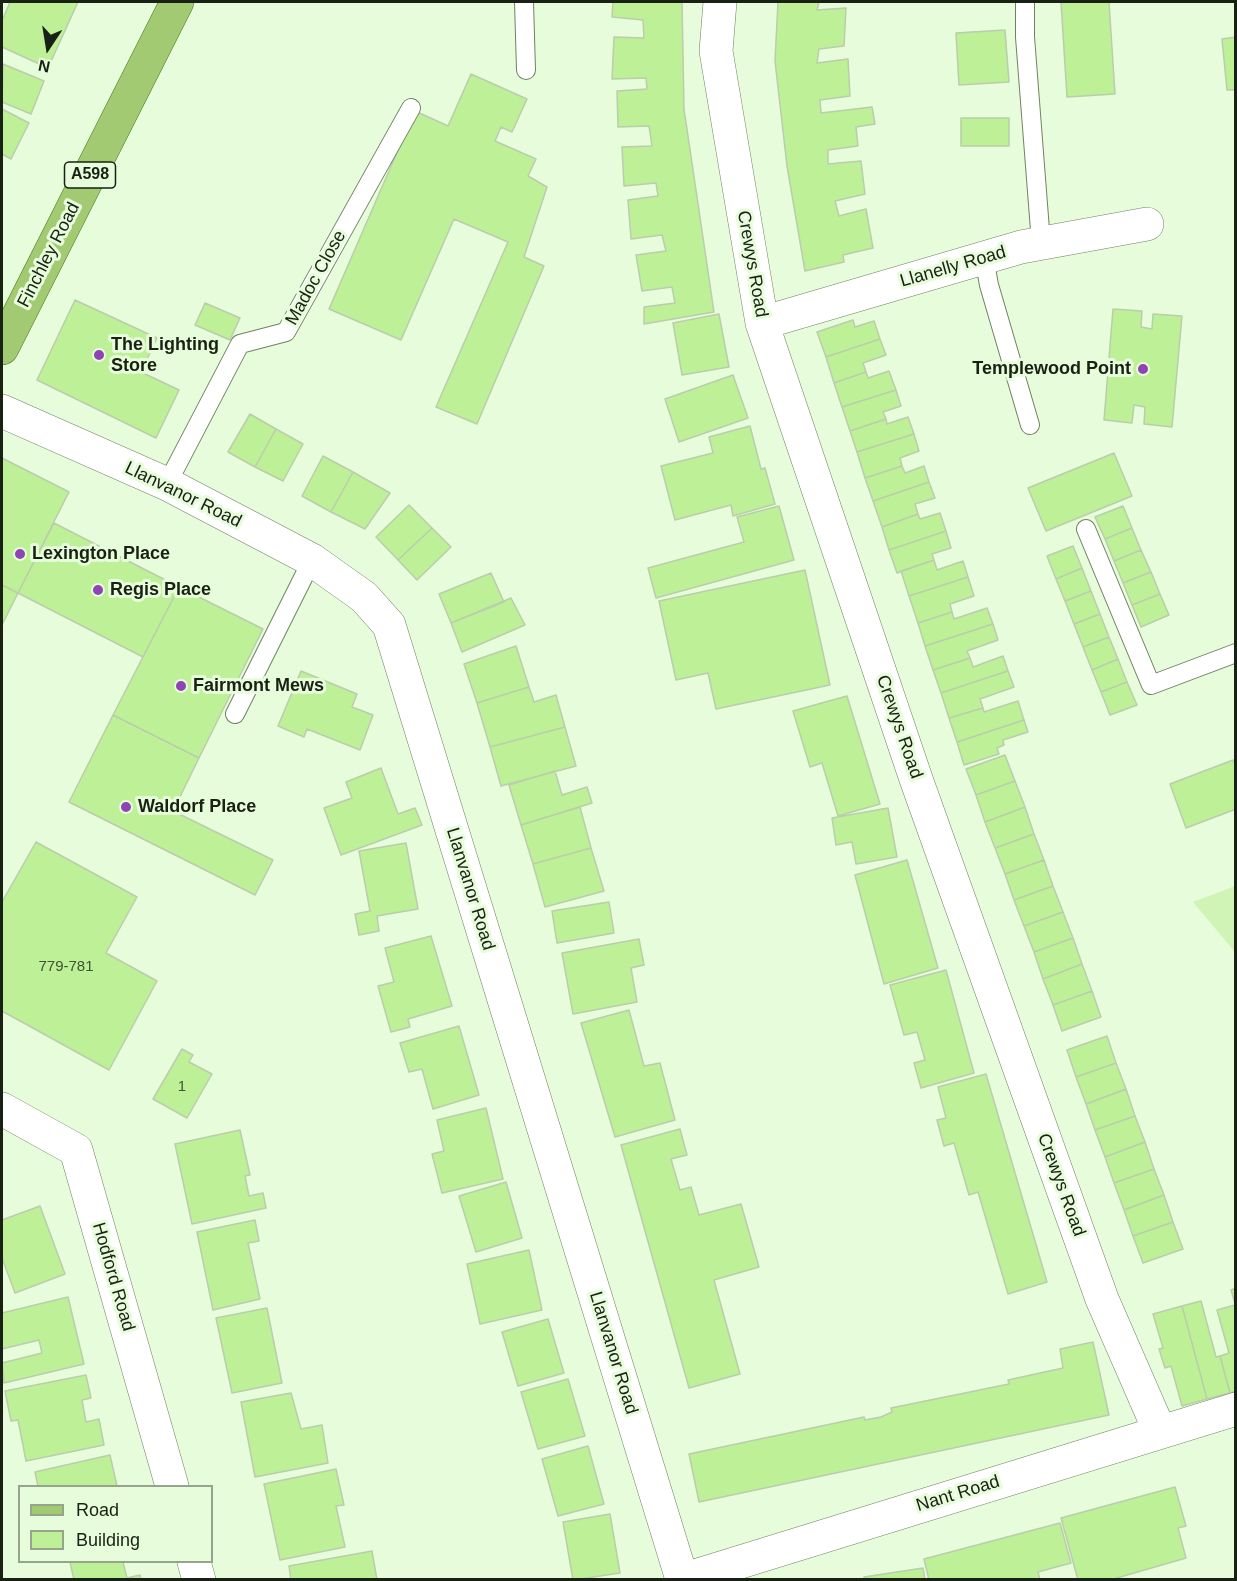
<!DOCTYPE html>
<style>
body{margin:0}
#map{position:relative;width:1237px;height:1581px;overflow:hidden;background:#e7fcda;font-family:Arial,sans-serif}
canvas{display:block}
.frame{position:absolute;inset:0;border:3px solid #192014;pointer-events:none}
.legend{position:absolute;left:18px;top:1485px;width:195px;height:78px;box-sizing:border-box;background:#e7fcda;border:2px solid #95a48b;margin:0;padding:8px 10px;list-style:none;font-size:18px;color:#192014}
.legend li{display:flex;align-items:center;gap:12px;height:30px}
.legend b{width:30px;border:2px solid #95a48b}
.north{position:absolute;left:18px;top:18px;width:60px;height:60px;-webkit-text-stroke:4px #e7fcda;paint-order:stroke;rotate:192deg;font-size:16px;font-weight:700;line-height:24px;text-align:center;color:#192014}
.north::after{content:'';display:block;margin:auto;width:21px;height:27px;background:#192014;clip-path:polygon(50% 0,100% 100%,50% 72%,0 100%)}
</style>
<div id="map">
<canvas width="1237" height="1581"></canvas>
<div class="frame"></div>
<ul class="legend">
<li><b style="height:8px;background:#a2ca73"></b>Road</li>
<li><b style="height:16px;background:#bdf097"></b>Building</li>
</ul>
<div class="north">N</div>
</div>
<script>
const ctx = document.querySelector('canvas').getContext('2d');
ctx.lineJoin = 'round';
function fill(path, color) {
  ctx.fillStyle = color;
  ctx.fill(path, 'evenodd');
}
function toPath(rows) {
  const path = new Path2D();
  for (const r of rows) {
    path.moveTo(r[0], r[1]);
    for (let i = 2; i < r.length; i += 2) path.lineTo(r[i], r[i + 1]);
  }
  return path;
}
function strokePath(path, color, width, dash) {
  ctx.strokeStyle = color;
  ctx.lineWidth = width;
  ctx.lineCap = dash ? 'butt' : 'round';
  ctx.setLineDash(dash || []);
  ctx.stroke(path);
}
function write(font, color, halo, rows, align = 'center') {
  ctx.font = font + ' Arial,sans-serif';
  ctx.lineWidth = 6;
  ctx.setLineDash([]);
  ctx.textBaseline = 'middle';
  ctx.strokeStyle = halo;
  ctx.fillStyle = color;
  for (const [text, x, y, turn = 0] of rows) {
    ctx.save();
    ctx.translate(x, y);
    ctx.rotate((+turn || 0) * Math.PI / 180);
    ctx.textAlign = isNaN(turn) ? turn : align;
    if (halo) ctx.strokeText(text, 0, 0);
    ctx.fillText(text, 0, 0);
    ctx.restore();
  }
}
const green = toPath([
 [1235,886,1235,952,1193,902]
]);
const building = toPath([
 [10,2,78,2,48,68,2,47,2,21,10,2],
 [613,2,682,2,684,109,714,312,644,324,644,307,675,303,672,287,642,291,636,255,666,251,662,235,631,239,628,200,658,196,656,183,624,186,622,147,652,146,649,126,618,127,617,91,647,89,646,78,612,79,614,37,644,38,643,20,612,17,613,2],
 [778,2,819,2,817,10,846,8,844,46,819,49,817,63,848,59,850,96,820,100,821,113,872,107,875,124,856,127,858,146,828,150,828,164,861,161,865,194,835,201,839,216,866,209,873,248,843,255,844,262,805,271,787,166,775,61,778,2],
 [1061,2,1109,2,1115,94,1067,97,1061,2],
 [1005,30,1009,82,959,85,956,33,1005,30],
 [1236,37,1236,90,1227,90,1222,39,1236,37],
 [3,64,44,81,31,114,2,102,3,64],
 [471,74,527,99,512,132,501,127,495,141,536,159,528,176,547,187,524,257,544,266,477,424,436,407,508,242,454,219,401,340,329,309,415,111,448,126,471,74],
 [2,109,29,123,11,159,2,154,2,109],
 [961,118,1009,118,1009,146,961,146,961,118],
 [75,300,157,338,141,372,179,390,156,438,37,380,75,300],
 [205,303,240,318,230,340,195,325,205,303],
 [1113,309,1142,311,1141,327,1152,329,1153,314,1182,316,1172,427,1144,424,1145,407,1134,405,1132,423,1104,420,1113,309],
 [719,314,729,367,682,375,673,323,719,314],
 [853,320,855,327,874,321,880,339,826,357,817,332,853,320],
 [880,339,886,355,863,363,866,372,834,383,826,357,880,339],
 [889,371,896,390,842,407,834,383,866,372,868,378,889,371],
 [733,375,748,418,679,442,665,399,733,375],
 [896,390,901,406,883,412,886,419,850,431,842,407,896,390],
 [250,414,276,429,255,467,228,452,250,414],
 [908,417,914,434,857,452,850,431,886,419,887,424,908,417],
 [750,426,761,469,765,468,775,504,733,516,731,505,675,520,661,466,713,453,709,437,750,426],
 [276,429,303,444,283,481,255,467,276,429],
 [914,434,919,451,900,458,902,466,865,478,857,452,914,434],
 [1114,453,1132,496,1046,531,1028,488,1114,453],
 [323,456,353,472,331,512,302,496,323,456],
 [2,458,69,492,18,593,2,585,2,458],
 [902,466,905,473,924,466,929,482,873,501,865,478,902,466],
 [353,472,390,493,365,529,331,512,353,472],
 [929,482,935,498,915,504,918,514,882,527,873,501,929,482],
 [409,505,432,528,398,560,376,537,409,505],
 [779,506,794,560,656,598,648,568,744,542,737,517,779,506],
 [1123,506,1132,528,1105,539,1095,517,1123,506],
 [940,513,946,531,889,550,882,527,918,514,920,519,940,513],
 [54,523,179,587,143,657,18,593,54,523],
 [432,528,451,547,417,580,398,560,432,528],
 [1132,528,1141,550,1114,561,1105,539,1132,528],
 [946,531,951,548,932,554,934,560,897,573,889,550,946,531],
 [1073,546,1082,568,1056,579,1047,556,1073,546],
 [1141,550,1151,572,1123,583,1114,561,1141,550],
 [934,560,937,570,963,561,968,577,909,596,901,571,934,560],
 [1082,568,1091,591,1065,601,1056,579,1082,568],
 [805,570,830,685,716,709,708,673,676,680,659,601,805,570],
 [1151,572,1160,594,1132,605,1123,583,1151,572],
 [491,573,504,602,451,623,439,594,491,573],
 [968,577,974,596,950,604,952,612,918,623,909,596,968,577],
 [2,585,18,593,2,625,2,585],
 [179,587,263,629,199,758,113,715,179,587],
 [1091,591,1100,614,1074,624,1065,601,1091,591],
 [1160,594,1169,615,1141,627,1132,605,1160,594],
 [511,598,525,625,462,652,451,623,511,598],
 [987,608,993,624,925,646,918,623,952,612,954,619,987,608],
 [1100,614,1109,637,1083,647,1074,624,1100,614],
 [993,624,998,640,967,651,970,658,933,670,925,646,993,624],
 [1109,637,1118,659,1092,670,1083,647,1109,637],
 [516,646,529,687,477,703,464,664,516,646],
 [1003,656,1008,671,941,693,933,670,970,658,973,667,1003,656],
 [1118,659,1127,682,1101,692,1092,670,1118,659],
 [301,671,357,694,352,707,373,715,360,750,307,729,304,737,278,726,301,671],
 [1008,671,1014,687,980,699,983,708,949,718,941,693,1008,671],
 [1127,682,1137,705,1110,715,1101,692,1127,682],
 [529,687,534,702,556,695,565,727,490,747,477,703,529,687],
 [847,696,880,804,838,816,822,763,810,767,793,711,847,696],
 [1018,701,1024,720,957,742,949,718,983,708,984,712,1018,701],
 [113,715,199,758,173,811,273,860,255,895,69,802,113,715],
 [1024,720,1028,732,1003,740,1004,745,997,748,999,754,964,765,957,742,1024,720],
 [565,727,576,766,501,786,490,747,565,727],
 [1005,755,1015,781,976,795,966,769,1005,755],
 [1233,760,1236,767,1236,809,1186,828,1170,784,1233,760],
 [381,768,398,814,415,808,422,825,341,855,324,808,352,798,346,782,381,768],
 [555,771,562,795,587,787,592,803,521,825,509,785,555,771],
 [1015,781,1025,807,985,822,976,795,1015,781],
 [580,807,591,848,533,864,521,825,580,807],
 [1025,807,1034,834,995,848,985,822,1025,807],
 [888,808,897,857,856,864,852,842,836,845,832,818,888,808],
 [1034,834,1044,860,1005,874,995,848,1034,834],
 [36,842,137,897,106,953,157,981,109,1070,2,1011,2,902,36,842],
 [406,843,418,909,377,916,379,931,359,935,355,914,370,911,359,851,406,843],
 [591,848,604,891,545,907,533,864,591,848],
 [907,860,938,968,884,984,855,875,907,860],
 [1044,860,1053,886,1014,900,1005,874,1044,860],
 [1053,886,1063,912,1024,926,1014,900,1053,886],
 [609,902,614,933,557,943,552,911,609,902],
 [1063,912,1073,938,1034,952,1024,926,1063,912],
 [431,936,452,1006,408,1019,410,1027,391,1032,378,986,394,982,385,948,431,936],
 [1073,938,1082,964,1043,979,1034,952,1073,938],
 [639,939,644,965,631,968,637,1002,573,1014,562,953,639,939],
 [1082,964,1092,991,1053,1005,1043,979,1082,964],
 [946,970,974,1073,921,1088,914,1063,925,1060,917,1032,904,1035,890,985,946,970],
 [1092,991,1101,1017,1062,1031,1053,1005,1092,991],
 [629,1010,644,1066,660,1063,675,1120,615,1137,581,1023,629,1010],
 [459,1026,479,1095,433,1109,422,1069,409,1072,400,1043,459,1026],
 [1107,1036,1116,1063,1076,1077,1067,1050,1107,1036],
 [182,1049,193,1055,189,1062,212,1074,187,1118,153,1099,182,1049],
 [1116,1063,1126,1089,1086,1104,1076,1077,1116,1063],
 [986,1074,1047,1282,1008,1294,978,1192,969,1195,954,1143,944,1146,937,1120,946,1118,938,1087,986,1074],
 [1126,1089,1135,1116,1095,1130,1086,1104,1126,1089],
 [486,1108,503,1179,442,1193,432,1154,444,1151,437,1120,486,1108],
 [1135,1116,1145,1142,1105,1157,1095,1130,1135,1116],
 [680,1129,687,1155,671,1159,680,1190,691,1187,699,1215,741,1204,759,1267,714,1280,740,1374,689,1388,621,1145,680,1129],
 [240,1130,250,1175,245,1176,249,1196,263,1193,266,1208,192,1224,175,1144,240,1130],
 [1145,1142,1154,1169,1114,1183,1105,1157,1145,1142],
 [1154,1169,1164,1195,1124,1210,1114,1183,1154,1169],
 [506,1182,522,1238,476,1252,459,1196,506,1182],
 [1164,1195,1173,1222,1133,1236,1124,1210,1164,1195],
 [40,1206,65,1274,15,1293,2,1258,2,1220,40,1206],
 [255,1220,259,1241,248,1243,260,1299,213,1310,197,1232,255,1220],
 [1173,1222,1183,1249,1143,1263,1133,1236,1173,1222],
 [529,1250,542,1310,480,1324,467,1264,529,1250],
 [1236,1288,1236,1307,1231,1290,1236,1288],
 [68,1297,84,1364,4,1383,2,1363,42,1353,39,1340,2,1349,2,1313,68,1297],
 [1201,1301,1216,1357,1220,1356,1230,1393,1207,1399,1182,1306,1201,1301],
 [1235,1305,1236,1391,1230,1393,1220,1356,1229,1353,1217,1310,1235,1305],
 [1182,1306,1207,1399,1182,1406,1171,1366,1165,1368,1159,1349,1163,1348,1153,1314,1182,1306],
 [267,1308,282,1383,232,1393,216,1318,267,1308],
 [548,1319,564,1373,518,1386,502,1332,548,1319],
 [1093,1342,1109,1415,699,1502,689,1454,864,1417,865,1420,881,1417,892,1412,891,1408,1009,1384,1008,1380,1063,1368,1060,1349,1093,1342],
 [86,1375,91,1398,82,1400,86,1422,99,1419,104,1445,26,1461,18,1420,11,1421,5,1391,86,1375],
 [568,1379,585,1436,538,1449,521,1392,568,1379],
 [291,1393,301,1429,322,1425,328,1463,255,1477,241,1402,291,1393],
 [588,1446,604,1504,558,1516,542,1459,588,1446],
 [110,1455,117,1486,38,1486,35,1472,110,1455],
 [336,1469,344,1505,336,1506,345,1547,280,1560,264,1484,336,1469],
 [1175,1487,1186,1526,1178,1528,1186,1558,1110,1580,1078,1580,1061,1518,1175,1487],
 [610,1514,620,1573,573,1580,563,1522,610,1514],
 [1060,1523,1071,1563,1038,1572,1040,1580,929,1580,924,1559,1060,1523],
 [372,1551,377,1580,291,1580,289,1566,372,1551],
 [70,1562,123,1562,127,1578,140,1575,141,1580,74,1580,70,1562],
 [923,1568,925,1580,864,1580,864,1577,923,1568]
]);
const lane = toPath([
 [524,2,526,70],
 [1025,2,1025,37,1041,243],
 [984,257,989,285,1030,425],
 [167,484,240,344,286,332,411,108],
 [1086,529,1151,685,1236,653],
 [235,714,312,560]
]);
const street = toPath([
 [720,2,716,51,762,323,916,779,1102,1299,1160,1432],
 [762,323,1021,247,1147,224],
 [2,411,167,484,312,560,364,597,389,625,682,1579],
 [2,1109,76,1150,172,1486],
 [194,1562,199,1580],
 [682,1580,1236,1409]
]);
const primary = toPath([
 [2,348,177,2]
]);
const markers = [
 [99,355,6,"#8f43b4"],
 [1143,369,6,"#8f43b4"],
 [20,554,6,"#8f43b4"],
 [98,590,6,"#8f43b4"],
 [181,686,6,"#8f43b4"],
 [126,807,6,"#8f43b4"]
];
const numberNames = [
 ["779-781",66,967],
 ["1",182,1087]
];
const shields = [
 [90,175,51]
];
const shieldNames = [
 ["A598",90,175]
];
const streetNames = [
 ["Finchley Road",49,255,-63],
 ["Crewys Road",752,264,80],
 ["Llanelly Road",953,267,-16],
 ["Madoc Close",316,278,-61],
 ["Llanvanor Road",183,495,26],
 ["Crewys Road",899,727,71],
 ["Llanvanor Road",470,889,73],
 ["Crewys Road",1061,1185,70],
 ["Hodford Road",113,1277,74],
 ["Llanvanor Road",613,1353,73],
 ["Nant Road",958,1494,-17]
];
const poiNames = [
 ["The Lighting",111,345],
 ["Store",111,366],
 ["Templewood Point",1131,369,"right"],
 ["Lexington Place",32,554],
 ["Regis Place",110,590],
 ["Fairmont Mews",193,686],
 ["Waldorf Place",138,807]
];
fill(green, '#cff4b5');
fill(building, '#bdf097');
strokePath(building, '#bacdac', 1.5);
strokePath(lane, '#708263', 20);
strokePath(street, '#708263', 34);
strokePath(primary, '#4a7815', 34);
strokePath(lane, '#fff', 18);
strokePath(street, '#fff', 33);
strokePath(primary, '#a2ca73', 33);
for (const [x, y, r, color] of markers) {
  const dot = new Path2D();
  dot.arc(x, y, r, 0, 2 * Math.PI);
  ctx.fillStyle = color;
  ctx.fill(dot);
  strokePath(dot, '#e7fcda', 2);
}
write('15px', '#425435', null, numberNames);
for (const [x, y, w] of shields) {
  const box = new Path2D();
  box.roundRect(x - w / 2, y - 13, w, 26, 4.5);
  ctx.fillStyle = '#e7fcda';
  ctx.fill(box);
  strokePath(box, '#192014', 1.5);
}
write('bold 16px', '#192014', null, shieldNames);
write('18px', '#192014', '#e7fcda', streetNames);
write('bold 18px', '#192014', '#e7fcda', poiNames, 'left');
</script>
